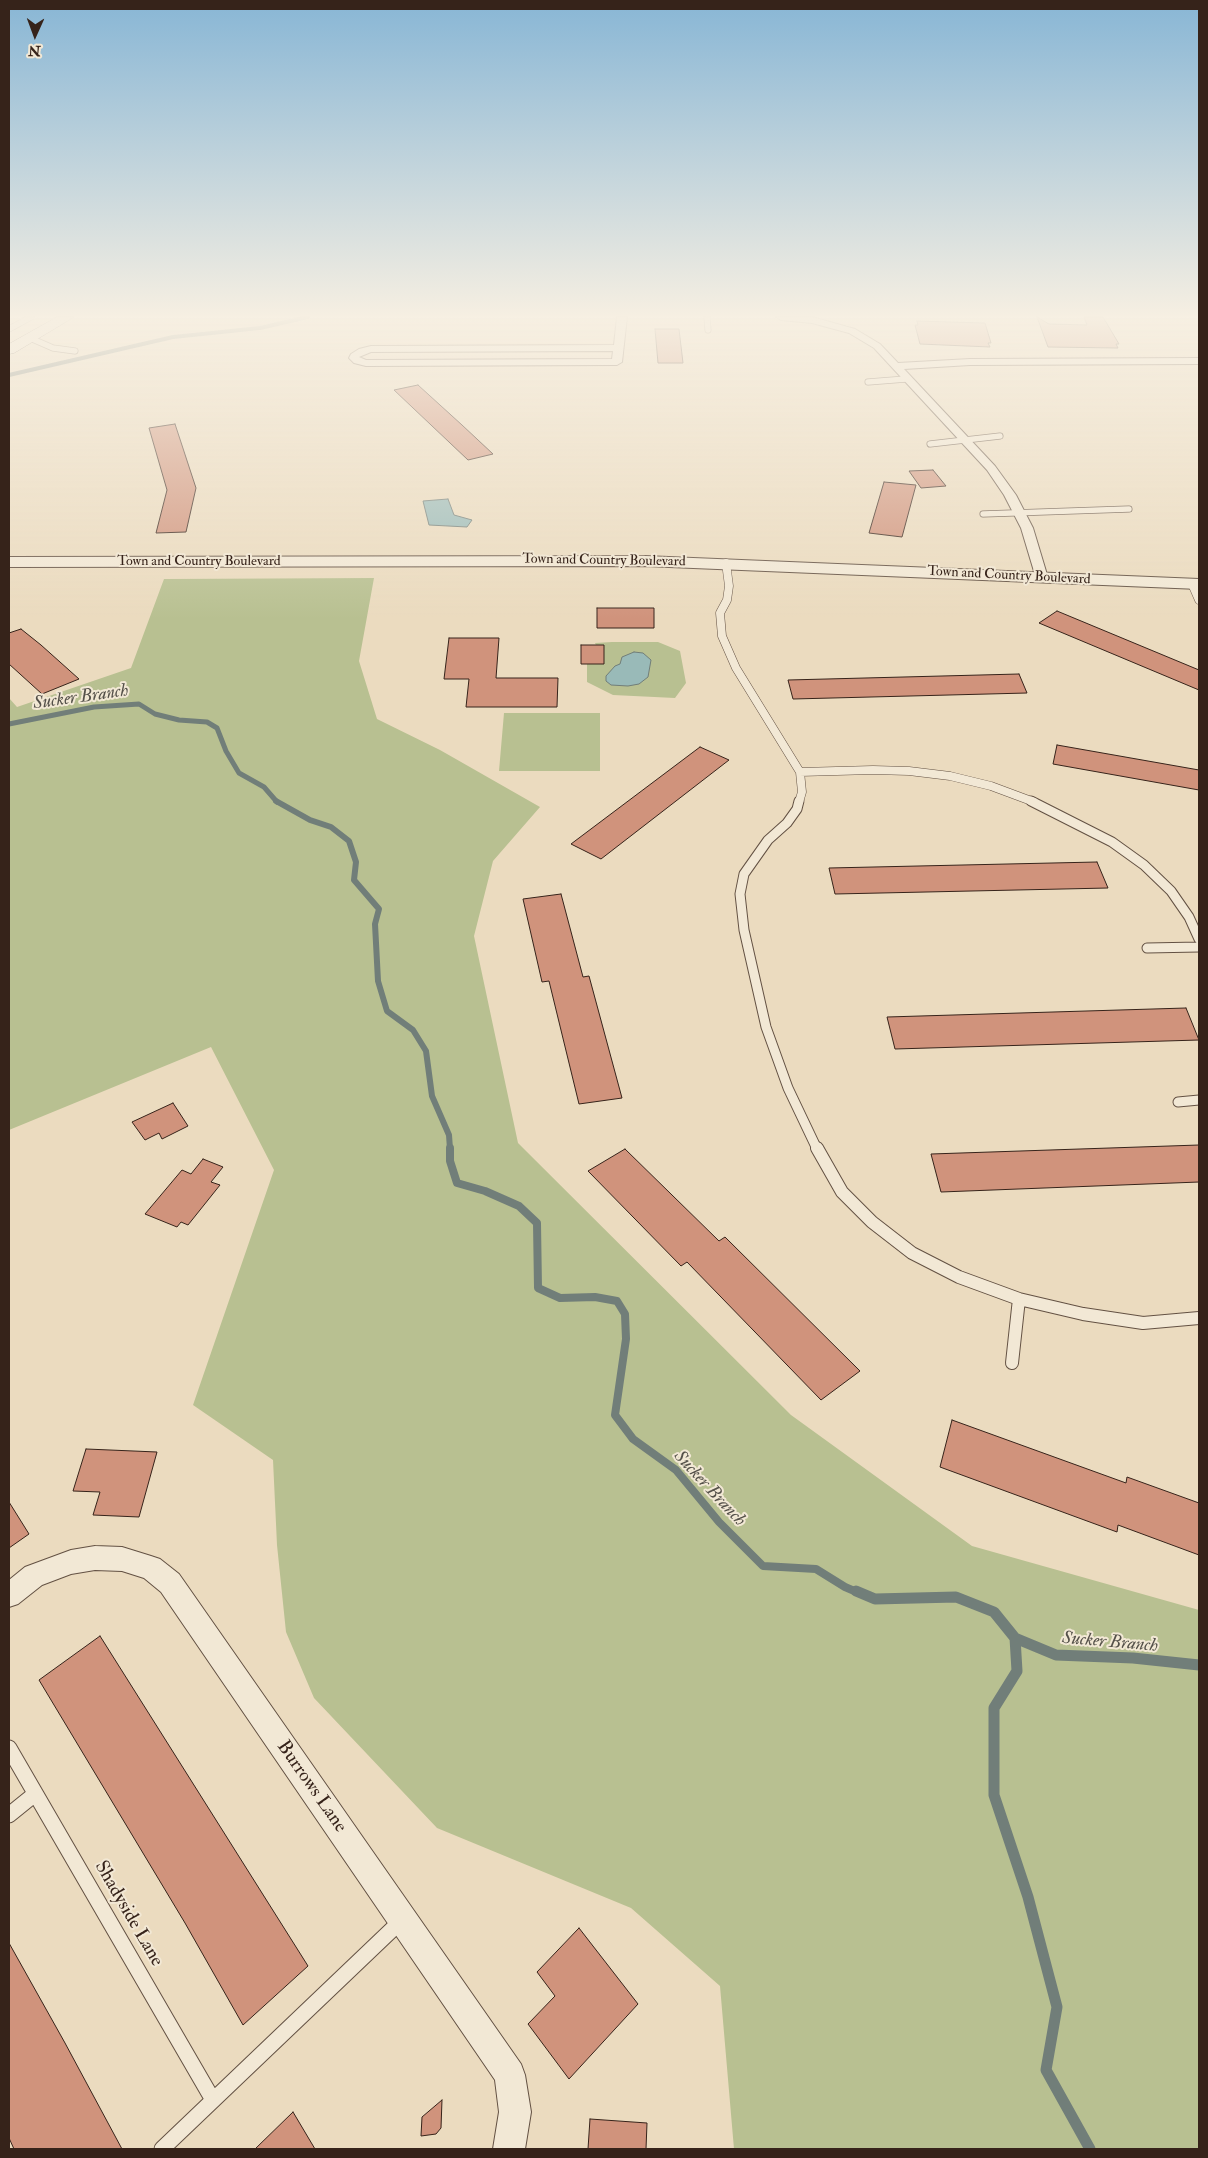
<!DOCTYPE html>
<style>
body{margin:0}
#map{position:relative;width:1208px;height:2158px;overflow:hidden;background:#ebdbbf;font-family:"IM FELL Double Pica",serif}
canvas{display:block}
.frame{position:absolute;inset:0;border:10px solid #36231a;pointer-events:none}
.north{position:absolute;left:10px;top:10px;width:50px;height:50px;-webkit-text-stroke:4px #f2e8d5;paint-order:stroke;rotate:182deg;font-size:14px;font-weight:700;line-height:20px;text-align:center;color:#36231a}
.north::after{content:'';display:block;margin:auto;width:18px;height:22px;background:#36231a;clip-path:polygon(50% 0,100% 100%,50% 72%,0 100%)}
</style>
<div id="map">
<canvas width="1208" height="2158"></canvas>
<div class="frame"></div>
<div class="north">N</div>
</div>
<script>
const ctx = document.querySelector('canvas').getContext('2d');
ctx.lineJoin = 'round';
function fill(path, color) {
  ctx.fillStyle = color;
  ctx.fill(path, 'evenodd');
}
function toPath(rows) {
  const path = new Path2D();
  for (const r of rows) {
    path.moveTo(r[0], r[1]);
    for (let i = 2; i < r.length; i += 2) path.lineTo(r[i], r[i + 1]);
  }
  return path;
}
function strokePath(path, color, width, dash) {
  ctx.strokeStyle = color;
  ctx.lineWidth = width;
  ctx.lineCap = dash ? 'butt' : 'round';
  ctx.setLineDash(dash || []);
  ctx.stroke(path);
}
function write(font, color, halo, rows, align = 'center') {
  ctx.font = font + ' "IM FELL Double Pica",serif';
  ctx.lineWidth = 4;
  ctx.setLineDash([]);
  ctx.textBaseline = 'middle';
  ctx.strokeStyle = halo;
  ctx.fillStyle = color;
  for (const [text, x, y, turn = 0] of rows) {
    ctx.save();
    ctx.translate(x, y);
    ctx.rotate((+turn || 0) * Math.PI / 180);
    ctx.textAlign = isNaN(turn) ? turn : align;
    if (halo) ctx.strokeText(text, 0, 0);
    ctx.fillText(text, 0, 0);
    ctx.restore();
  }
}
const green = toPath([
 [374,578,359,661,377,719,440,750,540,807,493,861,474,936,518,1143,791,1415,972,1546,1199,1610,1199,2149,734,2149,720,1986,631,1908,437,1828,314,1698,286,1632,277,1545,273,1460,193,1405,274,1170,211,1047,9,1130,9,698,17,707,131,668,164,579],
 [612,642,658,642,680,651,686,683,675,698,613,695,587,682,587,664,604,664,595,643],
 [504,713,600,713,600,771,499,771]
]);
const water = toPath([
 [448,499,454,515,472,520,467,527,429,525,423,501,448,499],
 [634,652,643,653,651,660,648,677,639,684,628,686,611,685,606,681,606,676,615,666,620,664,622,657,634,652]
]);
const streamFar4 = toPath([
 [9,375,173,337,260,328,308,317]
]);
const streamFar3 = toPath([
 [9,724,94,707,139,704,155,714,179,720,207,722,217,728,226,751,239,773,264,787,277,802]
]);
const streamFar2 = toPath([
 [276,801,310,820,331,827,349,841,356,862,354,880,379,909,375,924,378,981,387,1011,413,1030,426,1051,432,1096,449,1135,450,1149]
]);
const streamFar1 = toPath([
 [450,1148,450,1161,457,1183,485,1191,519,1206,537,1223,538,1288,560,1298,595,1297,617,1301,625,1314,626,1339,615,1415,633,1439,676,1470,719,1522,763,1566,816,1569,845,1587,859,1593]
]);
const stream = toPath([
 [856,1591,875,1599,956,1597,994,1612,1015,1638,1056,1655,1133,1658,1199,1665],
 [1015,1638,1017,1671,994,1708,994,1795,1028,1897,1057,2007,1046,2070,1090,2149]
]);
const building = toPath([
 [1037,317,1049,324,1087,325,1084,317,1103,317,1119,344,1116,344,1118,348,1048,347,1037,317],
 [917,321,985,323,991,343,988,343,990,347,920,344,915,325,918,325,917,321],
 [655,329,679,329,683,363,658,363,655,329],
 [418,385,462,425,493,454,468,460,394,390,418,385],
 [175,424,196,488,186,532,156,533,167,490,149,428,175,424],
 [933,470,946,486,921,488,909,471,933,470],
 [884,482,916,485,902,537,869,533,884,482],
 [597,608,654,608,654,628,597,628,597,608],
 [1057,611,1199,670,1199,690,1039,623,1057,611],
 [21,629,41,645,79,679,42,694,9,664,9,633,21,629],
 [449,638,499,638,496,678,558,678,557,707,466,707,469,679,444,679,449,638],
 [581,645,604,645,604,664,581,664,581,645],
 [1019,674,1027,693,793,699,788,680,1019,674],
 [1057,745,1199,770,1199,790,1053,764,1057,745],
 [700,747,729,760,601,859,571,844,700,747],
 [1097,862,1108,888,835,894,829,868,1097,862],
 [561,894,583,977,589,976,622,1098,579,1104,549,981,542,982,523,899,561,894],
 [1186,1008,1199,1040,895,1049,887,1017,1186,1008],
 [173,1103,188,1126,162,1139,159,1133,145,1140,132,1122,173,1103],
 [1199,1145,1199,1182,941,1192,931,1154,1199,1145],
 [625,1149,719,1241,725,1237,860,1371,821,1400,687,1262,681,1266,588,1171,625,1149],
 [203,1159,223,1167,211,1182,220,1185,188,1225,181,1222,177,1227,145,1214,182,1170,191,1174,203,1159],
 [952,1420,1126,1483,1127,1477,1199,1503,1199,1555,1118,1525,1117,1532,940,1467,952,1420],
 [86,1449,157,1452,139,1517,93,1515,100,1492,73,1491,86,1449],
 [9,1502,29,1534,9,1548,9,1502],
 [100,1636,308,1966,243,2025,185,1923,39,1680,100,1636],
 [579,1928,638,2004,569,2079,528,2024,555,1996,537,1972,579,1928],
 [9,1943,65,2043,122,2149,14,2149,9,2138,9,1943],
 [442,2100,441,2128,436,2134,421,2136,422,2117,442,2100],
 [293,2112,315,2149,255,2149,293,2112],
 [590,2119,647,2123,646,2149,588,2149,590,2119]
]);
const serviceFar4 = toPath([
 [707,317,708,330],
 [9,329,31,317],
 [30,338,53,348,75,351],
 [868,382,906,379],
 [930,444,1000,436],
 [983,514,1129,509]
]);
const serviceFar3 = toPath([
 [726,563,729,586,727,600,720,613,722,636,736,668,800,772,802,792,799,802],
 [1192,584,1199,600],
 [800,772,873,770,909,771,950,776,991,786,1034,802]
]);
const serviceFar2 = toPath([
 [799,801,797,809,787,823,768,840,744,874,740,894,744,930,766,1027,788,1088,817,1149],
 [1031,801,1112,842,1144,865,1171,891,1189,917,1199,939],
 [1147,948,1199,947],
 [1178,1102,1199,1100]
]);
const serviceFar1 = toPath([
 [817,1148,842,1192,872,1222,912,1253,959,1277,1019,1299,1083,1314,1143,1323,1199,1318],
 [1012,1363,1019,1299]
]);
const service = toPath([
 [9,1748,213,2100],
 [9,1815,35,1794],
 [162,2149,402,1920]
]);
const minor = toPath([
 [617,317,627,317,622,362,617,365,366,366,354,363,349,358,351,354,359,349,371,346,614,345,617,317],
 [613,351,612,359,366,360,359,357,371,352,613,351],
 [776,317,812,317,855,329,880,344,898,363,970,359,1199,358,1199,364,970,365,904,369,995,466,1016,495,1033,528,1048,578,1042,582,1036,578,1021,528,1004,495,987,470,874,348,849,333,812,323,781,320,776,317],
 [95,1546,122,1547,151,1556,160,1559,179,1574,521,2064,525,2075,531,2112,525,2149,493,2149,499,2112,495,2080,161,1592,144,1578,122,1571,95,1570,71,1574,42,1585,18,1604,9,1607,9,1580,25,1567,71,1550,95,1546]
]);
const tertiary = toPath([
 [645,556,1199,579,1199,589,645,566,9,567,9,557,645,556]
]);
const secondary = toPath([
 [57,317,74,317,14,353,9,354,9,344,57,317]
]);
const farStreetnames = [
 ["Town and Country Boulevard",604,561,1],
 ["Town and Country Boulevard",199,562],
 ["Town and Country Boulevard",1009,576,3]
];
const waterNames = [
 ["Sucker Branch",81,698,-8],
 ["Sucker Branch",709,1489,47],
 ["Sucker Branch",1110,1643,5]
];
const nearStreetnames = [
 ["Burrows Lane",311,1787,55],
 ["Shadyside Lane",128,1914,60]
];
fill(green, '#b8c091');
fill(water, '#99bab8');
strokePath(water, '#717e79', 1);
strokePath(streamFar4, '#717e79', 4);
strokePath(streamFar3, '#717e79', 5);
strokePath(streamFar2, '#717e79', 6);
strokePath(streamFar1, '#717e79', 8);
strokePath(stream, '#717e79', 11);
fill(building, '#d0937c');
strokePath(building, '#36231a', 1);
strokePath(serviceFar4, '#635143', 7);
strokePath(serviceFar3, '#635143', 9);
strokePath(serviceFar2, '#635143', 11);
strokePath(serviceFar1, '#635143', 14);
strokePath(service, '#635143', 17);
strokePath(minor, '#635143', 2);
strokePath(tertiary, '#635143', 2);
strokePath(secondary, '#36231a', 1);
strokePath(serviceFar4, '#f2e8d5', 5.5);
strokePath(serviceFar3, '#f2e8d5', 8);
strokePath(serviceFar2, '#f2e8d5', 9);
strokePath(serviceFar1, '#f2e8d5', 12);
strokePath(service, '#f2e8d5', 15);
fill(minor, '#f2e8d5');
fill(tertiary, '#f2e8d5');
fill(secondary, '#f2e8d5');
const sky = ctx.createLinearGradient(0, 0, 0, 619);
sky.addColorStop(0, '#88b6d5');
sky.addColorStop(0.51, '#f6efe2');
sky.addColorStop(1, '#f6efe200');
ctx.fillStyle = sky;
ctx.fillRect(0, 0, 1208, 619);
write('14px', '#36231a', '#f2e8d5', farStreetnames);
write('italic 18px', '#545049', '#f2e8d5', waterNames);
write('19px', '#36231a', '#f2e8d5', nearStreetnames);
</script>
